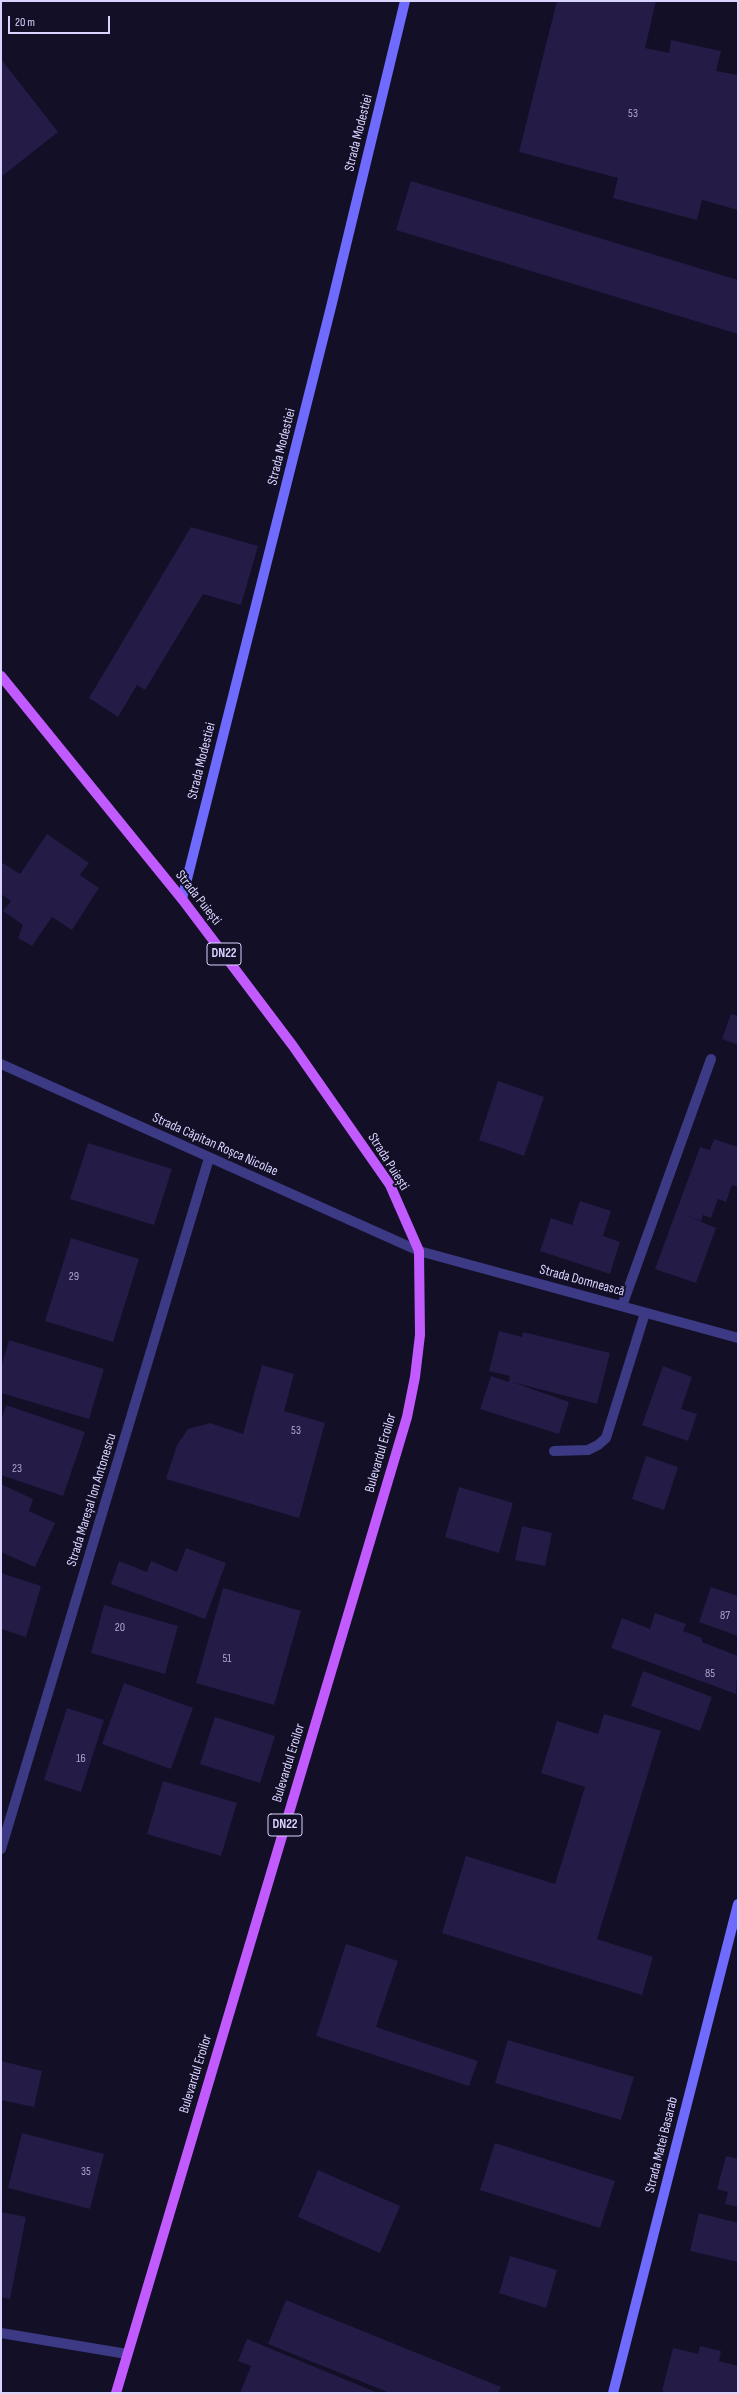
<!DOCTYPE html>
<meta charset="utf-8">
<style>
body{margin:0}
#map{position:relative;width:739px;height:2394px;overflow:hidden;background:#130f26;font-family:"Sofia Sans Condensed",sans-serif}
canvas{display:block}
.frame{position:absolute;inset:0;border:2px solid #d9d4ff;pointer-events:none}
.scale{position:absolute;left:8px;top:16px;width:102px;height:18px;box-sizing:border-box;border:2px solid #d9d4ff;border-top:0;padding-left:5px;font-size:12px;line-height:14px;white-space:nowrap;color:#d9d4ff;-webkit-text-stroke:3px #130f26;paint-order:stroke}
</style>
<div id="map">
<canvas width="739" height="2394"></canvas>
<div class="frame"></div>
<div class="scale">20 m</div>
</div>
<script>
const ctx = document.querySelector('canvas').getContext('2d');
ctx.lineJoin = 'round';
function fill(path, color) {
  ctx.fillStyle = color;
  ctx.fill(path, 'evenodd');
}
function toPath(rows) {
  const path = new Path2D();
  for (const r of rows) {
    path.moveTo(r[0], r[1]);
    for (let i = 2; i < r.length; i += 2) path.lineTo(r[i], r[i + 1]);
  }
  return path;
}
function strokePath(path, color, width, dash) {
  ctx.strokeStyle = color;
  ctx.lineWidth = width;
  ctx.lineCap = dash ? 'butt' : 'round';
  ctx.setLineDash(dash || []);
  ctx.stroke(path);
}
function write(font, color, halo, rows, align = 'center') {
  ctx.font = font + ' "Sofia Sans Condensed",sans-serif';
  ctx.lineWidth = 4;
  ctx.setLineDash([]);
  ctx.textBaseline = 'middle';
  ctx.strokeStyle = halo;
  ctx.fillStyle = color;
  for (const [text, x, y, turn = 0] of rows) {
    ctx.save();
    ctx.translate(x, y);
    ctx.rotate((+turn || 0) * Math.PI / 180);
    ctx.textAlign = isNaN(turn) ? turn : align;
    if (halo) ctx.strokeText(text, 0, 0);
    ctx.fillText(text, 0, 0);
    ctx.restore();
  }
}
const building = toPath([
 [557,1,656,1,645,48,669,53,671,40,721,51,716,71,738,75,738,210,702,200,697,220,613,198,618,178,519,152],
 [1,59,58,132,1,177],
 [411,181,738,280,738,334,396,230],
 [191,527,258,546,241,605,203,594,145,690,137,685,118,717,89,698],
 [47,834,89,863,80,875,99,888,72,930,52,917,32,946,18,938,23,925,3,911,11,901,1,894,1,862,20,874],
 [731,1014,738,1016,738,1045,722,1039],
 [498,1081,544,1097,524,1156,479,1140],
 [714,1139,738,1147,738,1187,732,1185,726,1202,718,1199,711,1218,703,1215,701,1221,683,1214,716,1228,696,1283,655,1269,700,1147,710,1150],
 [88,1143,172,1169,154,1225,70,1199],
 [580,1201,611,1211,603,1236,620,1242,610,1274,540,1251,551,1218,572,1225],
 [71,1238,139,1259,113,1342,45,1321],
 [499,1331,522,1337,523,1332,610,1353,597,1404,512,1382,569,1402,559,1434,480,1409,491,1376,509,1382,510,1376,489,1371],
 [9,1340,104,1369,89,1419,1,1393,1,1368],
 [262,1365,294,1374,284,1411,325,1423,299,1518,166,1479,177,1445,188,1429,210,1423,243,1434],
 [663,1366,692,1377,681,1409,697,1414,688,1441,642,1425],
 [6,1405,85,1432,63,1496,1,1475,1,1420],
 [646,1456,678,1467,664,1510,632,1499],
 [1,1484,33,1499,29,1511,55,1523,35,1567,1,1552],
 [459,1487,513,1503,499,1553,445,1537],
 [522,1526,552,1533,545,1566,515,1560],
 [186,1548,226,1563,205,1619,111,1584,119,1561,147,1572,151,1561,177,1572],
 [1,1573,41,1586,26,1637,1,1629],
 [711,1587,738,1596,738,1636,699,1622],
 [223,1588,301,1611,274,1705,196,1683],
 [104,1605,178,1626,165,1674,91,1653],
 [655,1613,686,1624,683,1631,702,1638,702,1642,738,1656,736,1694,611,1648,622,1618,650,1629],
 [643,1671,712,1697,700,1731,631,1706],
 [124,1683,193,1708,171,1769,102,1744],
 [67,1708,104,1720,81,1792,44,1780],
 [604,1714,661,1731,597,1939,653,1957,642,1995,442,1933,466,1856,555,1884,585,1787,541,1773,557,1721,598,1734],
 [215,1717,275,1736,260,1783,200,1764],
 [163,1781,237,1803,221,1856,147,1834],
 [346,1944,398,1961,376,2027,478,2061,469,2086,316,2036],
 [508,2040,634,2077,621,2120,495,2083],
 [1,2061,42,2071,34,2107,1,2100],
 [22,2133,104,2154,90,2209,8,2188],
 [495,2143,615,2181,600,2228,480,2190],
 [726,2156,738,2159,738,2207,725,2204,728,2192,717,2189],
 [318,2170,400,2206,380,2253,298,2217],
 [1,2212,26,2217,10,2299,1,2297],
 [699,2213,738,2223,738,2262,690,2251],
 [510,2256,557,2270,546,2308,499,2293],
 [286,2300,501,2387,498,2393,390,2393,268,2344],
 [247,2339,378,2393,240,2393,251,2366,238,2361],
 [700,2346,721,2351,719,2361,738,2366,738,2393,670,2393,662,2391,673,2348,698,2354]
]);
const lane = toPath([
 [622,1306,711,1059],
 [554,1451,588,1450,598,1445,606,1438,645,1313]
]);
const street = toPath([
 [1,1064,419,1251,738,1338],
 [1,1849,209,1158],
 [1,2333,127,2354]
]);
const secondary = toPath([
 [182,899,331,307,405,1],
 [613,2393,738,1904]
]);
const primary = toPath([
 [1,676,182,899,293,1046,390,1185,419,1251,420,1335,415,1377,407,1417,116,2393]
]);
const numberNames = [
 ["53",633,114],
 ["29",74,1277],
 ["53",296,1431],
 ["23",17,1469],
 ["87",725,1616],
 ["20",120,1628],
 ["51",227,1659],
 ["85",710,1674],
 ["16",81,1759],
 ["35",86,2172]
];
const shields = [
 [224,954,34],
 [285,1825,34]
];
const shieldNames = [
 ["DN22",224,954],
 ["DN22",285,1825]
];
const streetNames = [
 ["Strada Modestiei",359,133,-76],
 ["Strada Modestiei",282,447,-76],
 ["Strada Modestiei",202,761,-76],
 ["Strada Puiești",198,898,52],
 ["Strada Căpitan Roșca Nicolae",215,1145,24],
 ["Strada Puiești",388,1162,58],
 ["Strada Domnească",582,1281,15],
 ["Bulevardul Eroilor",381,1453,-74],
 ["Strada Mareșal Ion Antonescu",92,1500,-73],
 ["Bulevardul Eroilor",289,1763,-73],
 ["Bulevardul Eroilor",196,2074,-73],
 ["Strada Matei Basarab",662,2145,-76]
];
fill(building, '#241b47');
strokePath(lane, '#3d3a85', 10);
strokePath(street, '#3d3a85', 10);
strokePath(secondary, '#6f6bff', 10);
strokePath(primary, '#c25bff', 10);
write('12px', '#aca6d1', null, numberNames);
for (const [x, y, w] of shields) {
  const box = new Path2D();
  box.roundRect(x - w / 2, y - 11, w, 22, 3);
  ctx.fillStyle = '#130f26';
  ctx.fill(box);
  strokePath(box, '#d9d4ff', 1);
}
write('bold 13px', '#d9d4ff', null, shieldNames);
write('14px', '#d9d4ff', '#130f26', streetNames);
</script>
